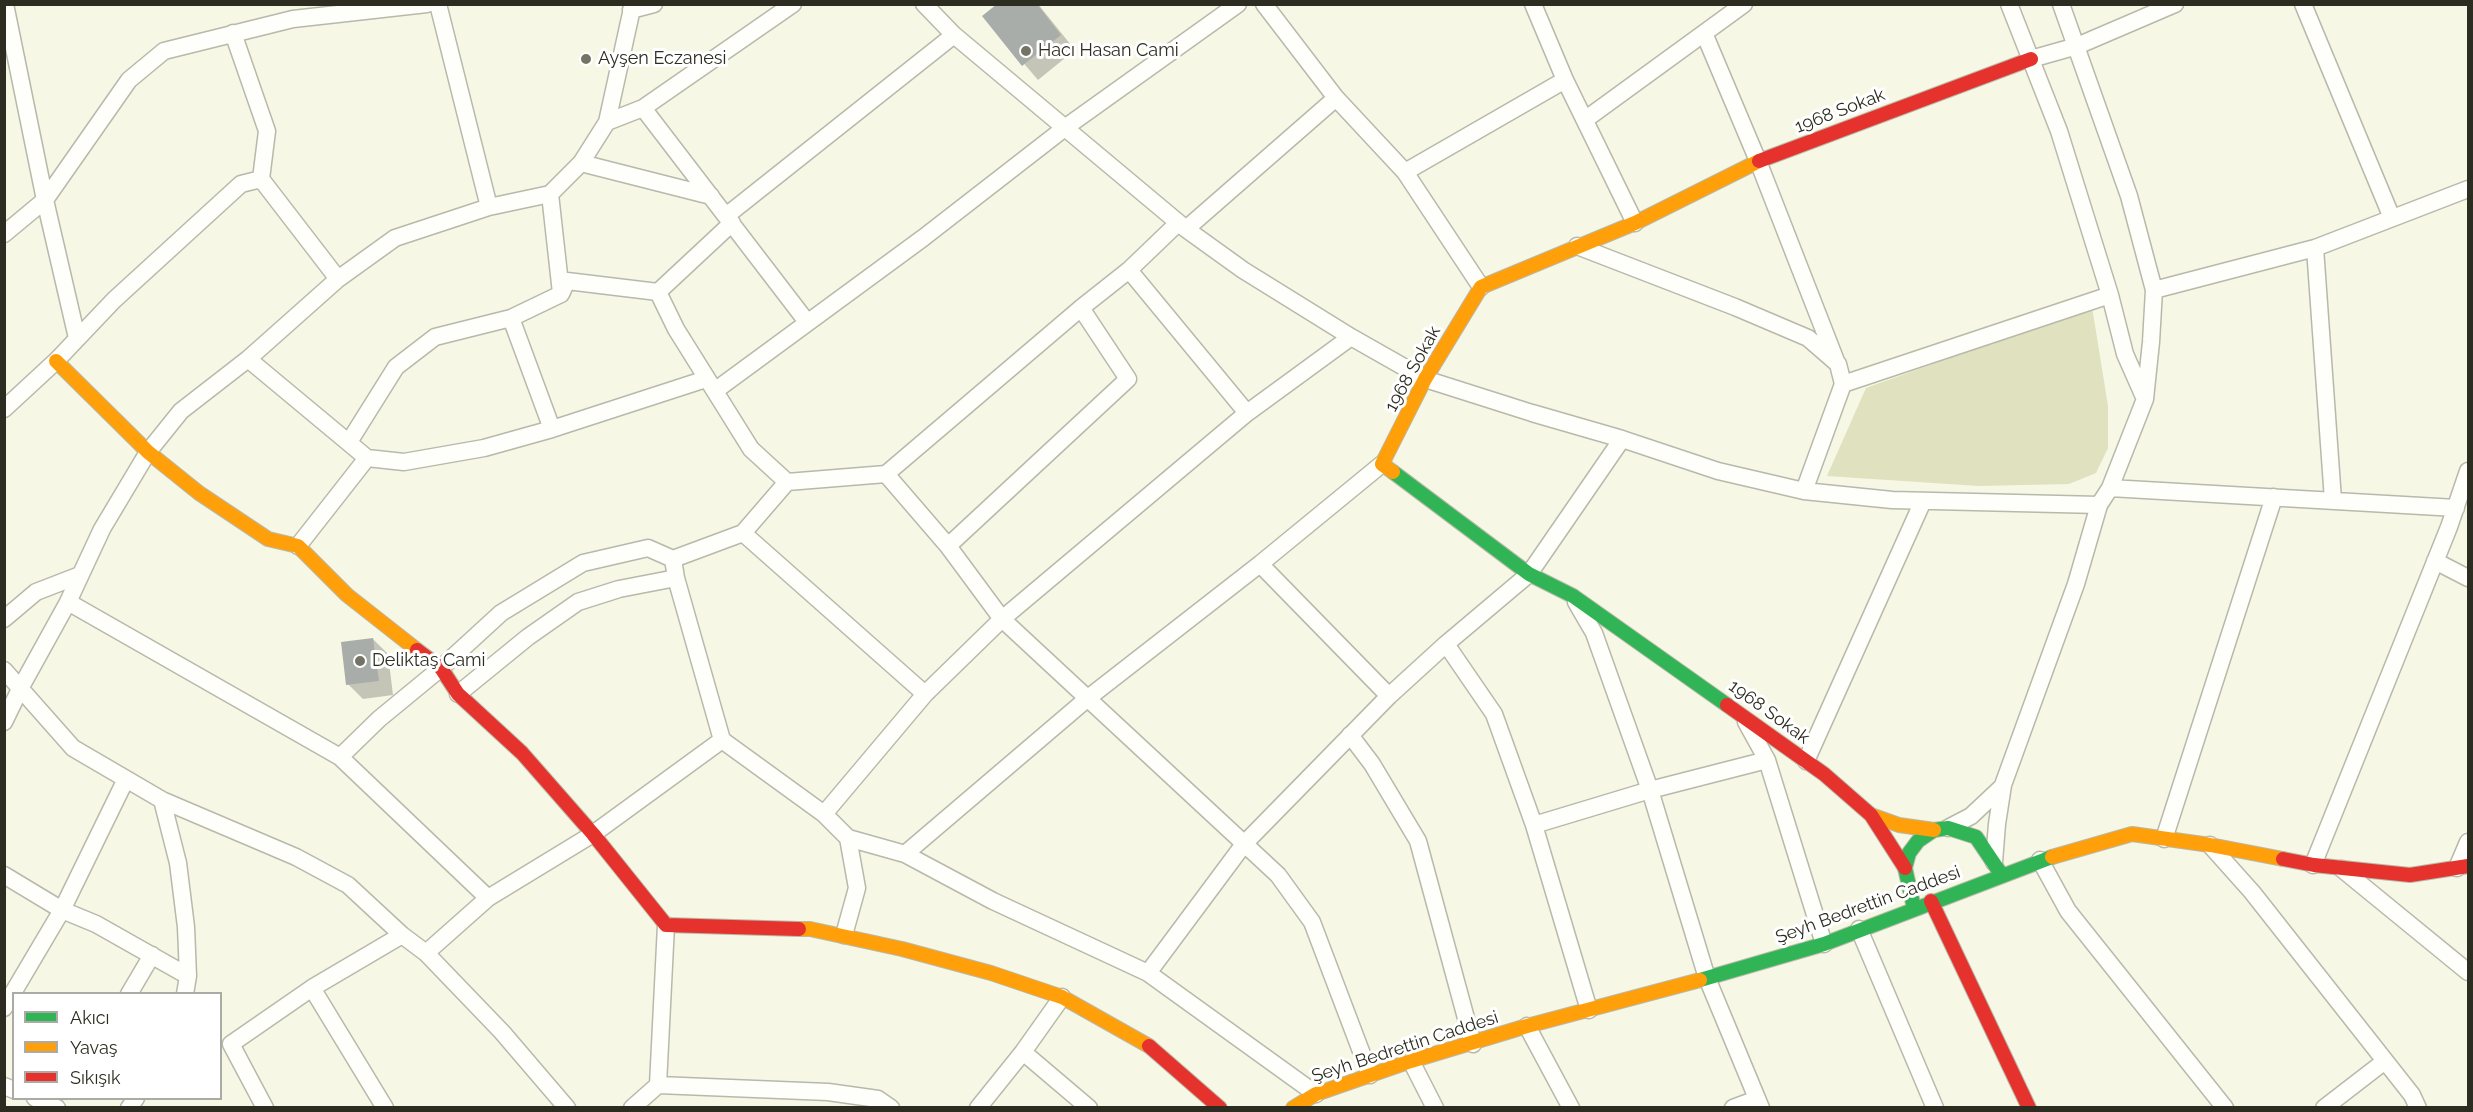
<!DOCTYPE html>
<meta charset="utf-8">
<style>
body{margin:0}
#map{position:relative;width:2473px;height:1112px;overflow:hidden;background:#f6f7e4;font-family:Raleway,sans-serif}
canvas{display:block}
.frame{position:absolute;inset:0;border:6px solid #2c2d20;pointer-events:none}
.legend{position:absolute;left:12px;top:992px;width:210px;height:108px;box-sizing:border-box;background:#fff;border:2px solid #ababa6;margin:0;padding:8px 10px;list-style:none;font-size:18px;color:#2c2d20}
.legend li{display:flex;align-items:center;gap:12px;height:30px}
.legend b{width:30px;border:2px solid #ababa6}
</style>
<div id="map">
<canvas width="2473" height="1112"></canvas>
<div class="frame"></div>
<ul class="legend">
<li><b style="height:8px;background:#30b455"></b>Akıcı</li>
<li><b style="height:8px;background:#ff9f0a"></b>Yavaş</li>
<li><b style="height:8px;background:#e5322d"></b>Sıkışık</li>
</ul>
</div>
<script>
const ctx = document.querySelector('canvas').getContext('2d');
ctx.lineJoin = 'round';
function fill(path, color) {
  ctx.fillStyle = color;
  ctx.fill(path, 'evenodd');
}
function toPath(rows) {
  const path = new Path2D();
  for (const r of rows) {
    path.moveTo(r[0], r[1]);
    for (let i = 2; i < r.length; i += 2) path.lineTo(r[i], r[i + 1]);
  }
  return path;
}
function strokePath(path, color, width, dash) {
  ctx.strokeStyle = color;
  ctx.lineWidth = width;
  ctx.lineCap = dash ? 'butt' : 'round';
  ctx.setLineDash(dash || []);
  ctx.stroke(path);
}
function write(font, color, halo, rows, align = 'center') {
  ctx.font = font + ' Raleway,sans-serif';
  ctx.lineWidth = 6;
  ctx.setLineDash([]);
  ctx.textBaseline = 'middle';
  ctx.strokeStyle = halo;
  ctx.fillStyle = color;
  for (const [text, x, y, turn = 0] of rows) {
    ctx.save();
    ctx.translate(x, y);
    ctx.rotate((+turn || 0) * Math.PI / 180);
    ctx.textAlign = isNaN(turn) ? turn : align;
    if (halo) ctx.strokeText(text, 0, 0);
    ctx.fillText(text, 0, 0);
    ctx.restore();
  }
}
const green = toPath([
 [2092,307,2108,406,2108,448,2096,473,2069,484,1979,486,1827,476,1866,388]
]);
const shadow = toPath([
 [999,4,1038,4,1075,50,1038,80,984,17],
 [373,639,388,654,393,695,363,699,348,684]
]);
const building = toPath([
 [997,4,1037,4,1061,35,1022,66,982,16],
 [373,638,379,681,346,685,341,642]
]);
const street = toPath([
 [5,4,45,200,77,338],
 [438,4,489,207],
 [924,4,954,35,1186,229,1243,270,1351,337,1425,379,1532,413,1622,439,1718,471,1804,491,1892,500,2099,505],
 [1264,4,1336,98,1405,172,1481,287],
 [1533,4,1565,80,1635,223],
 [2009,4,2059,131,2110,295,2125,354,2144,397],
 [2303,4,2392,218],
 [631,10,654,4],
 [233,33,267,131,261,179],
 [1704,33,1758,161,1836,361],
 [2031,59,2077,46,2175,4],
 [643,108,793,4],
 [1586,119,1744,4],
 [607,122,643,108,807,322],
 [581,163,711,196],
 [1405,172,1565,80],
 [550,194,561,293],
 [726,216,954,35],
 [1186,229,1336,98],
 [4,234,45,200,129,80,164,51,293,19,427,4],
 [1577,246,1735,307,1808,338,1838,364,1843,384,1804,491],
 [2315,248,2333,500],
 [1129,270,1247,413],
 [2154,290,2315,248,2468,189],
 [658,292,732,223],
 [511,318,552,429],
 [248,359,367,458,404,462,484,448,552,429,706,379],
 [1843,384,2110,295],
 [716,390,923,238,1066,127,1238,4],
 [4,409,56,361,114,300,241,184,261,179,338,279],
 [349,442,396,367,435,337,511,318,561,294,567,281,658,292,676,329,751,449,787,482,886,474,1081,308,1129,270,1178,223],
 [886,474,948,546,1002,619,1278,875,1312,922,1370,1075],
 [2110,488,2456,508],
 [743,533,925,694],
 [298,546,367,458],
 [948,546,1128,379,1081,308],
 [673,559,676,578,722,740,824,814,848,838,857,888,844,935],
 [2435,561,2468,578],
 [1260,564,1389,696],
 [68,602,340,757,488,898],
 [1576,602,1594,633,1650,790,1707,978,1761,1108],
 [4,619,36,592,80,575],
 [1446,644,1494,714,1534,825,1589,1010],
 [4,670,73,748,162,800,296,857,348,885,402,935,426,953,502,1032,567,1108],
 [458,694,528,637,578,602,619,589,676,578],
 [4,722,21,687,68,602,102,529,148,452,181,411,248,359,338,279,395,238,489,207,550,194,581,163,607,122,633,4],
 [1746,722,1767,760,1824,944],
 [1350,735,1372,764,1418,841,1473,1044],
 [340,757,379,719,441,668,501,613,583,563,648,548,673,559,743,533,787,482],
 [1806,761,1923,501],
 [162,800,178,863,186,927,188,976,185,994],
 [824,814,925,694,1002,619,1247,413,1351,337],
 [1534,825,1650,790,1767,760],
 [1948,828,1971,816,2003,786],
 [848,838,905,854,993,901,1148,973,1316,1094],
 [2164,839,2274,497],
 [2210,845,2252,892,2412,1095,2418,1108],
 [905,854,1088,698,1260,564,1382,464],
 [2040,860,2068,911,2225,1108],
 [1994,862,1997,824,2003,785,2076,584,2099,505,2110,488,2145,399,2151,342,2154,290,2129,196,2061,4],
 [2313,865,2449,527,2468,471],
 [2457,868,2468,842],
 [2342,869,2468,972],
 [4,875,62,910,96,924,188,976],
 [1859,929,1935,1108],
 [426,953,488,898,593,834,722,740],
 [1148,973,1244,844,1389,696,1446,644,1529,574,1622,439],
 [312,988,385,1108],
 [129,994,152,955],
 [4,1008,62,910,126,779],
 [1527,1026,1571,1108],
 [1023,1052,1089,1108],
 [1411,1061,1435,1108],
 [658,1085,666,925],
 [4,1086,14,1090],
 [35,1098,57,1108],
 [129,1108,136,1098],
 [265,1108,231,1044,312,988,402,935],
 [632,1108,658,1085,828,1092,878,1099,891,1108],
 [978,1108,1023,1052,1062,997],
 [1733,1108,1757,1099],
 [2324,1108,2385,1061]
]);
const fast = toPath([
 [1393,472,1529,574,1573,596,1727,705],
 [1914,908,1905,868,1909,853,1918,841,1934,830,1948,828,1976,837,2001,874],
 [1700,980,1824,944,2052,857]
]);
const slow = toPath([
 [56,361,148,452,199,493,268,539,298,546,347,595,417,650],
 [1393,472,1382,464,1425,379,1481,287,1635,223,1759,161],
 [1871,815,1899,825,1934,830],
 [2052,857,2132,834,2210,845,2283,859],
 [799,929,810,929,902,949,991,973,1062,997,1149,1046],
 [1293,1108,1316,1094,1411,1061,1527,1026,1700,980]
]);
const jam = toPath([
 [1759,161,2031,59],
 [417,650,441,668,458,694,522,753,593,834,666,925,799,929],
 [1727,705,1824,774,1871,815,1905,868],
 [2283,859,2314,865,2410,875,2468,866],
 [1931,901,2029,1108],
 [1149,1046,1220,1108]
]);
const markers = [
 [1026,51,6,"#737465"],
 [586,59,6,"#737465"],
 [360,661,6,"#737465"]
];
const poiNames = [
 ["Hacı Hasan Cami",1038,51],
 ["Ayşen Eczanesi",598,59],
 ["Deliktaş Cami",372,661]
];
const streetNames = [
 ["1968 Sokak",1840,111,-21],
 ["1968 Sokak",1413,369,-61],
 ["1968 Sokak",1769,712,36],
 ["Şeyh Bedrettin Caddesi",1868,905,-20],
 ["Şeyh Bedrettin Caddesi",1405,1047,-18]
];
fill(green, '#dfe1bf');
fill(shadow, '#0003');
fill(building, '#a9ada9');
strokePath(street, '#b8b9aa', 19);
strokePath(fast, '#b8b9aa', 16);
strokePath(slow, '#b8b9aa', 16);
strokePath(jam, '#b8b9aa', 16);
strokePath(street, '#fefefb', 16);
strokePath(fast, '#30b455', 14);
strokePath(slow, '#ff9f0a', 14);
strokePath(jam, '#e5322d', 14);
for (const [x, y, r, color] of markers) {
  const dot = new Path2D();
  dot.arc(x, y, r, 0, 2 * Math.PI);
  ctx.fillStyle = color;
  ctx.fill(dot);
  strokePath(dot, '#fff', 2);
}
write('18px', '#2c2d20', '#fff', poiNames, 'left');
write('18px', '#2c2d20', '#fff', streetNames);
</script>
